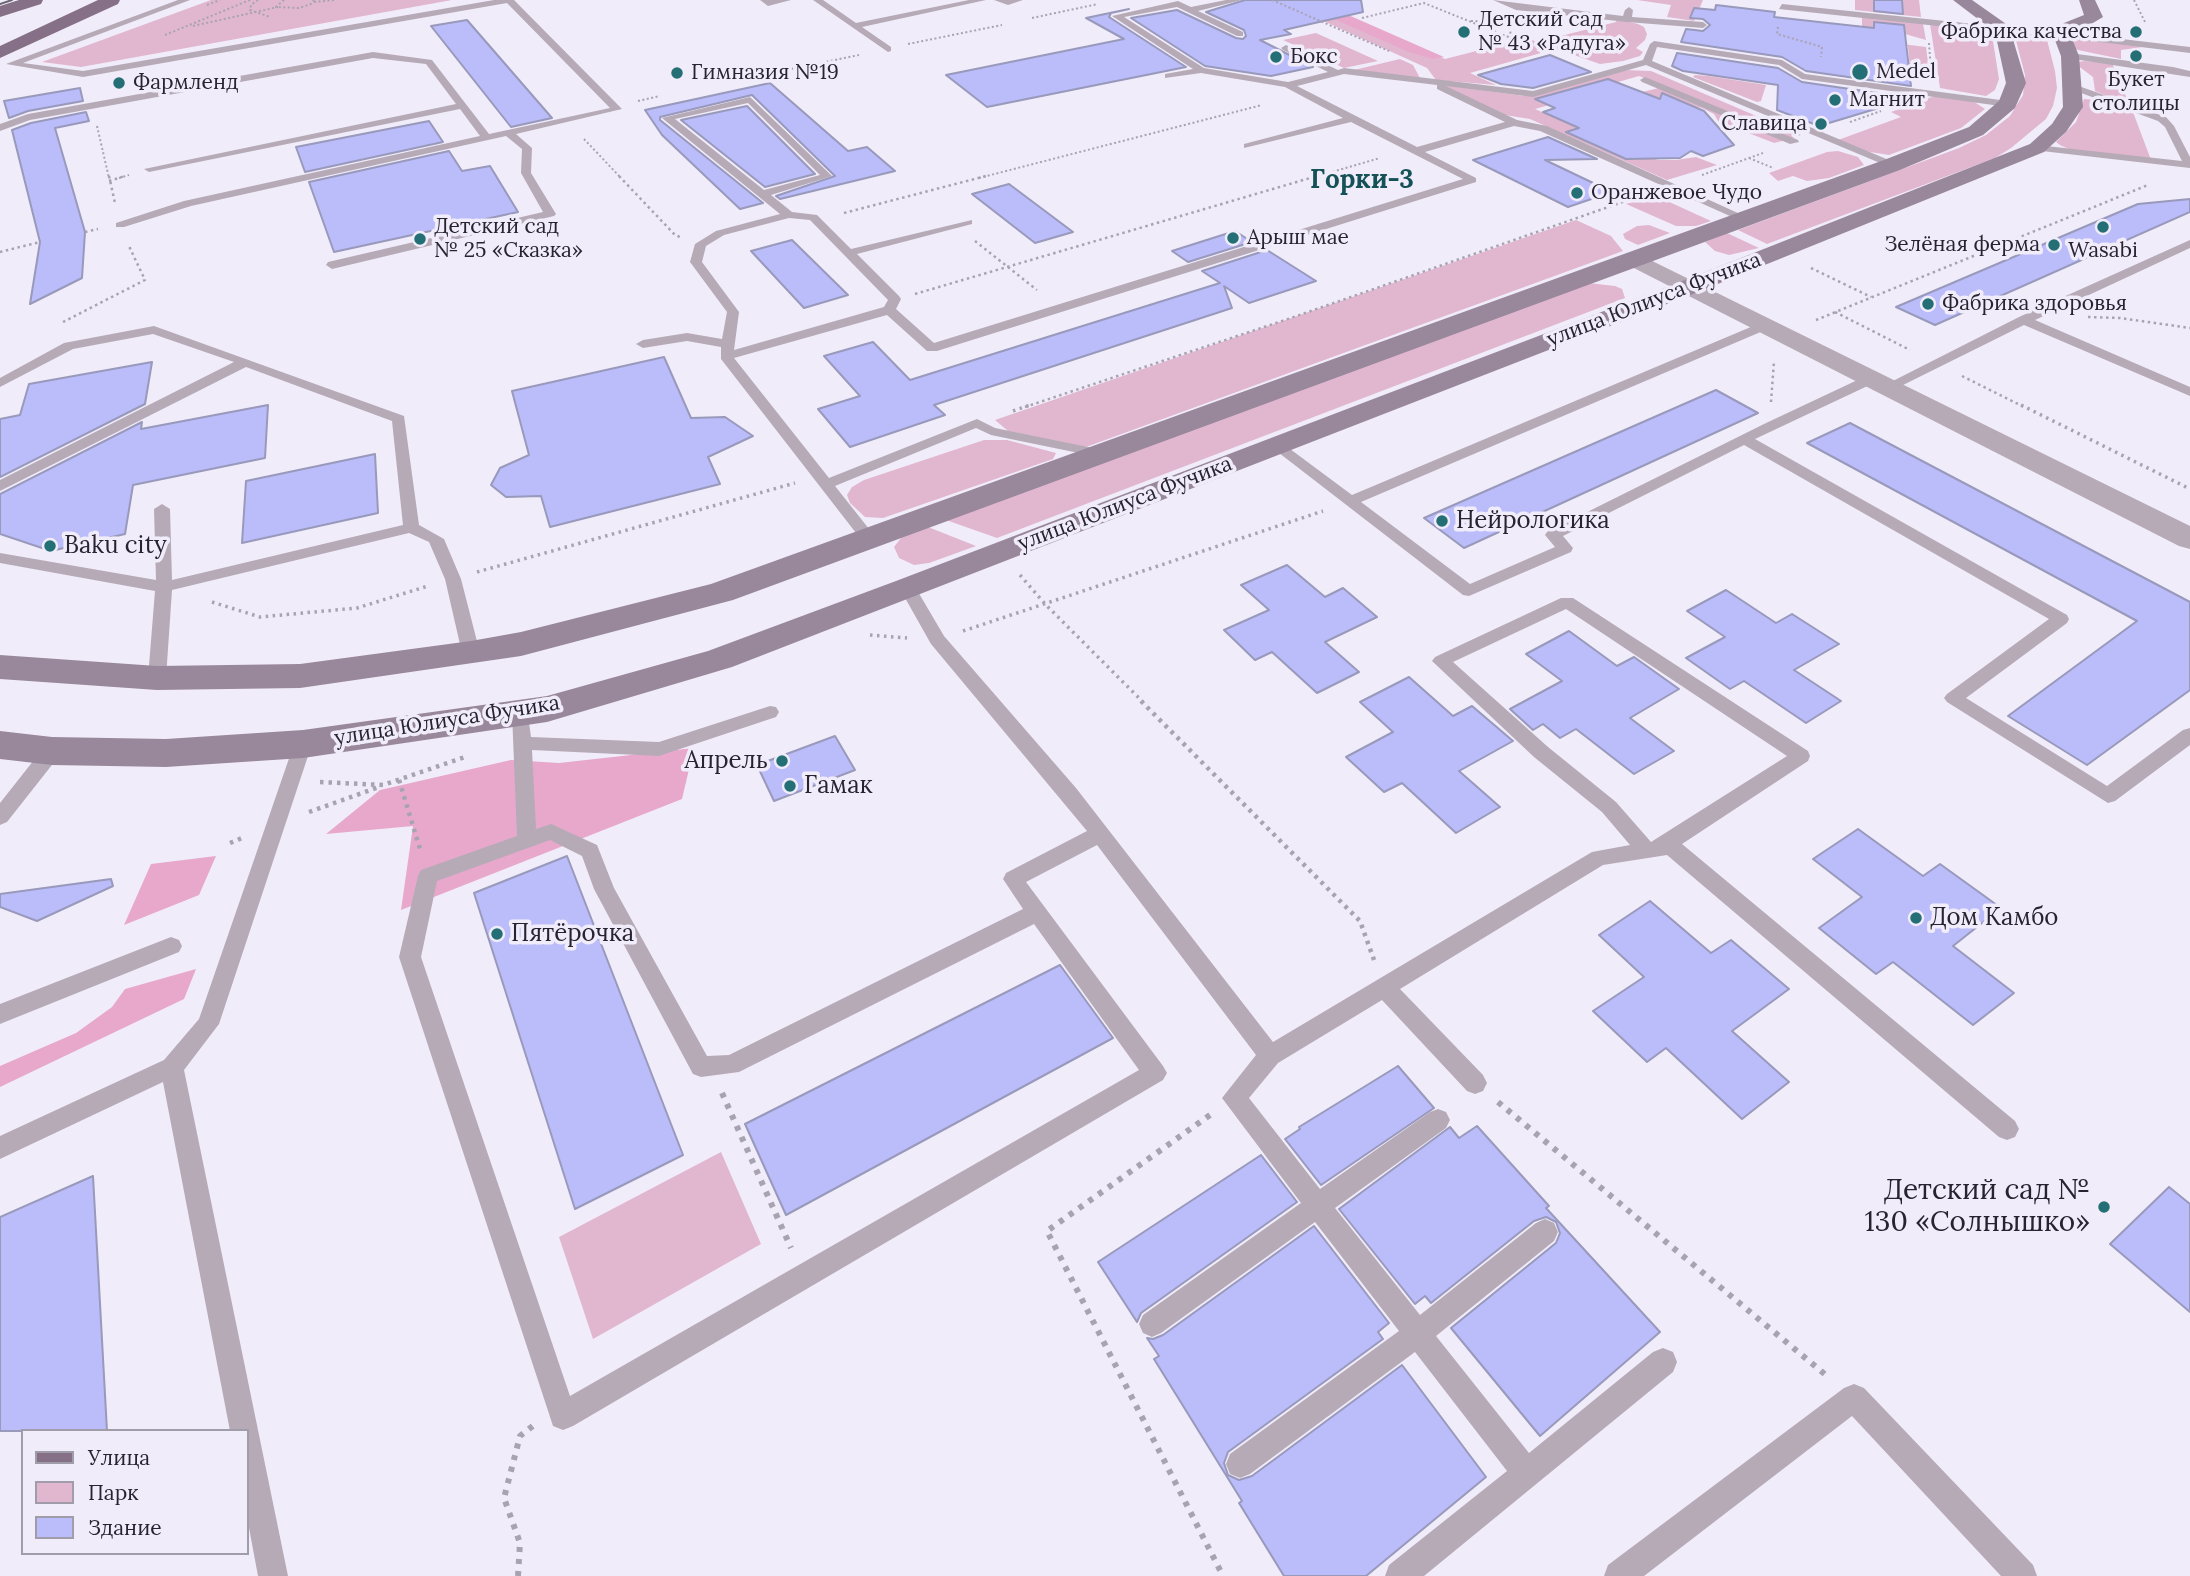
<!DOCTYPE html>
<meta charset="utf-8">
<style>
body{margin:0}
#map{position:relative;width:2190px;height:1576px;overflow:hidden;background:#f1ecfa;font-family:Lora,serif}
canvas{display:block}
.legend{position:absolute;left:21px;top:1429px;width:228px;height:126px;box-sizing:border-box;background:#f1ecfa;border:2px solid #a19ca9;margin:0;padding:9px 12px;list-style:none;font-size:21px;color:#282330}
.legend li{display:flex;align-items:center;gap:14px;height:35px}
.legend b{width:35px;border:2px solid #a19ca9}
</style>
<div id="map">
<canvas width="2190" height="1576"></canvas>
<ul class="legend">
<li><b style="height:9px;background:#857087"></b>Улица</li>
<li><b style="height:19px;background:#e1b7cf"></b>Парк</li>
<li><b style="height:19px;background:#bbbcfa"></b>Здание</li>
</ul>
</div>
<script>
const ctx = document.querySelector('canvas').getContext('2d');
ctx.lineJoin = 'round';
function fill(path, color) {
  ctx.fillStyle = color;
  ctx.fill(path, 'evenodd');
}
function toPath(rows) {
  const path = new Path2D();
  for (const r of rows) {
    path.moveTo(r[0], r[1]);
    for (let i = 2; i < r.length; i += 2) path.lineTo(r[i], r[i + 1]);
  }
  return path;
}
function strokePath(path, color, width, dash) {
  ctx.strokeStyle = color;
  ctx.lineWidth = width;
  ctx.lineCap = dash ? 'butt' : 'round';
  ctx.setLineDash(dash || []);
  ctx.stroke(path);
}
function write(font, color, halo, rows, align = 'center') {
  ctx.font = font + ' Lora,serif';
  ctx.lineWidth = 7;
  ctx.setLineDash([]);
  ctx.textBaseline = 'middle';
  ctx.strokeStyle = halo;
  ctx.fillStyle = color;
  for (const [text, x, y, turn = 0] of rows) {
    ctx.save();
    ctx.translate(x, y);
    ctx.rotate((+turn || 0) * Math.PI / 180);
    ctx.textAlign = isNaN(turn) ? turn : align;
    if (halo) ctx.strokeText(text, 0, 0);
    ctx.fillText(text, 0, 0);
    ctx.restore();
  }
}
const green = toPath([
 [211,0,452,0,81,67,42,62],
 [1277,0,1309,0,1445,59,1527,38,1537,42,1616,22,1617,19,1638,24,1644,27,1647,34,1645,40,1636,48,1643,52,1640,56,1623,61,1600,64,1548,46,1536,50,1541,53,1470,73,1496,85,1436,80,1427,68],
 [1637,0,1703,0,1694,21,1667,17,1671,5],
 [1855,0,1874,0,1874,7,1902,10,1902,0,1919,0,1921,17,1855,10],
 [1862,16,1923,24,1926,40,1891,30,1862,27],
 [1930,24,1979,30,1992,35,1999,79,1995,90,1986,96,1940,88],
 [1316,33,1378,61,1344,68,1283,40],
 [2014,33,2046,36,2055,71,2057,88,2053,106,2046,119,2011,148,1995,158,1767,244,1738,230,1959,148,1986,135,2010,116,2023,95,2025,75],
 [2074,38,2150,46,2121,50,2121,59,2078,50,2073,48,2069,39],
 [1902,44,1926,47,1929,71,1910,69,1908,46],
 [1400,59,1413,65,1420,78,1354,70],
 [2084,61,2112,63,2130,106,2095,91,2093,77,2077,65,2078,62],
 [1625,70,1651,71,1801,135,1792,138,1639,76,1604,86,1609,88,1535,109,1628,150,1658,160,1676,160,1696,157,1717,165,1667,180,1530,119,1505,115,1443,85,1524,96],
 [1695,75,1709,76,1766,85,1761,101,1757,102,1693,77],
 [1659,88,1786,140,1774,143,1718,121,1714,114,1702,108,1634,94],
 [1937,95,1973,101,1985,109,1961,128,1889,155,1864,151,1838,140,1901,117,1891,112],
 [2084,99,2098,100,2133,112,2151,160,2071,150,2060,145,2056,142,2076,122],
 [1838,151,1858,157,1864,165,1829,178,1807,181,1793,176,1778,181,1769,173,1827,152],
 [1654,195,1711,221,1696,226,1676,226,1626,204],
 [1576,220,1611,236,1623,251,1086,447,1008,431,995,420],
 [1649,225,1670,233,1638,245,1625,239,1623,234,1637,226],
 [1727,233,1759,248,1729,255,1715,251,1705,242],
 [1588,283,1615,286,1622,289,1625,298,997,538,946,520],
 [984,440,1007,440,1056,453,1053,459,883,518,865,517,850,503,847,495,852,487,864,480],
 [928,527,976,546,929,563,914,565,899,558,894,547,901,538],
 [721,1152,761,1244,593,1339,559,1237]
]);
const forest = toPath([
 [1304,6,1346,14,1444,57,1433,59,1409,52],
 [694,748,682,799,401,910,413,826,326,834,380,790,511,760,559,763],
 [216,856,199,895,124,925,151,864],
 [196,969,184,999,0,1087,0,1066,76,1033,112,1007,125,989]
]);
const building = toPath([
 [1245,0,1361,0,1363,12,1284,30,1291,34,1260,40,1313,67,1271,76,1205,66,1131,18,1177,10,1236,38,1243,39,1246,36,1244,30,1206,12,1245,0],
 [1874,0,1902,0,1903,14,1874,11,1874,0],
 [1716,5,1775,12,1774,17,1828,23,1874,28,1874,22,1904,25,1911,86,1806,71,1782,57,1681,42,1686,29,1703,31,1710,25,1703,19,1690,18,1694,8,1715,10,1716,5],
 [1129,9,1111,13,1109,17,1186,67,987,107,946,75,1124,39,1086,18,1129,9],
 [467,20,552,118,511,127,431,26,467,20],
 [1677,53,1778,68,1802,82,1912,98,1819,126,1777,110,1778,85,1683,71,1672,66,1677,53],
 [1550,55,1591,72,1533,88,1501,84,1478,75,1550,55],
 [1608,79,1660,99,1662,93,1704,111,1734,145,1703,156,1691,151,1680,158,1626,159,1566,132,1579,128,1543,112,1555,108,1535,99,1608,79],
 [770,83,848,151,867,147,895,171,780,199,776,196,835,176,752,95,660,117,660,120,763,203,740,209,662,135,645,110,770,83],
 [80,88,83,101,28,111,9,118,4,101,80,88],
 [747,106,815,174,765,187,681,120,747,106],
 [86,112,89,121,55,128,85,232,82,278,30,304,40,242,12,130,31,123,86,112],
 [429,121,443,142,305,172,296,147,429,121],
 [1548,137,1597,159,1545,160,1612,192,1568,207,1473,160,1548,137],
 [449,151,462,171,490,166,518,212,334,252,309,182,449,151],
 [1009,184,1073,232,1035,243,972,194,1009,184],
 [2190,199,2190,212,1935,325,1896,307,2138,204,2190,199],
 [1235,231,1252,242,1188,262,1172,251,1235,231],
 [792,240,848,295,804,308,751,251,792,240],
 [1267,250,1316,281,1249,303,1224,286,1232,308,934,405,945,415,850,447,818,409,860,396,824,356,873,342,910,380,1220,283,1202,271,1267,250],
 [664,357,691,418,725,417,753,436,708,457,720,484,550,527,541,496,506,497,491,485,500,468,529,455,512,391,664,357],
 [152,362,145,404,0,477,0,419,20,415,29,384,152,362],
 [1716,390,1758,413,1464,548,1424,518,1716,390],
 [268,405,265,458,133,485,125,534,51,551,0,534,0,494,142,422,141,429,268,405],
 [1850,423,2190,602,2190,690,2087,765,2008,716,2137,621,1807,443,1850,423],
 [375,454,378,513,242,543,246,481,375,454],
 [1287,565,1325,597,1343,588,1377,617,1325,642,1359,672,1317,693,1272,652,1255,660,1224,630,1269,610,1241,585,1287,565],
 [1726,590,1776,623,1792,614,1839,644,1794,670,1841,701,1806,723,1744,681,1730,689,1686,658,1725,637,1687,611,1726,590],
 [1569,631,1617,666,1634,657,1679,689,1630,718,1674,751,1634,774,1576,729,1560,738,1543,724,1533,730,1510,709,1562,681,1526,654,1569,631],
 [1409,677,1453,716,1472,706,1513,741,1459,771,1500,807,1456,833,1402,783,1384,792,1346,757,1393,732,1360,702,1409,677],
 [835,736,855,770,774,801,757,765,835,736],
 [1858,829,1923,876,1940,864,2001,908,1953,946,2014,993,1973,1025,1893,962,1876,974,1819,928,1862,897,1813,859,1858,829],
 [567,856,683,1155,575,1209,474,893,567,856],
 [111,879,113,886,37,921,0,907,0,894,111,879],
 [1650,901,1711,953,1731,940,1789,989,1732,1031,1789,1082,1742,1119,1666,1048,1647,1062,1593,1011,1644,977,1599,935,1650,901],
 [1060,965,1113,1038,786,1215,745,1124,1060,965],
 [1398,1066,1434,1108,1321,1185,1285,1139,1300,1129,1299,1127,1398,1066],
 [1477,1126,1549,1206,1546,1208,1660,1332,1540,1436,1451,1328,1556,1243,1560,1233,1556,1222,1546,1217,1534,1221,1431,1303,1425,1296,1415,1304,1339,1209,1450,1127,1459,1138,1477,1126],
 [1261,1155,1297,1202,1141,1313,1137,1322,1098,1262,1261,1155],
 [93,1176,107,1431,0,1431,0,1217,93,1176],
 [2169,1187,2190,1204,2190,1312,2110,1244,2169,1187],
 [1314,1226,1389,1323,1378,1332,1383,1339,1228,1452,1224,1463,1228,1475,1239,1480,1252,1476,1402,1365,1486,1477,1366,1576,1284,1576,1239,1503,1242,1501,1154,1359,1159,1356,1147,1338,1153,1339,1163,1335,1314,1226]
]);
const pathFar4 = toPath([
 [258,0,251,5,250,10,270,17],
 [284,0,276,7,299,8,311,4,314,0],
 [1272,0,1389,51],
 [2134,0,2145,22],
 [314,2,335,0],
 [207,5,220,0],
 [1032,18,1098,4],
 [1362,18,1424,3,1511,38,1510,29],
 [1471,21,1490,22],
 [193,26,278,7],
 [1778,27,1777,34,1822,47,1821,57],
 [165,35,250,0],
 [1929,43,1931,72],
 [908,44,1002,25],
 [747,78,859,55],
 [638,101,660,96],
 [1850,122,1881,111],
 [97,126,109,178],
 [584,139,621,178],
 [1749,158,1773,168],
 [1702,175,1763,153],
 [119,178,129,175],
 [979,178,1262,105],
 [1311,178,1380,158]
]);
const pathFar3 = toPath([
 [109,176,115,203],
 [619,176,675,235,680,237],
 [109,181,125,176],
 [844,213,986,176],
 [85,232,98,229],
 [975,241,1037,290],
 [0,252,40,242],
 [1811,268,1871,297],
 [915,294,1317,176],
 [1835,312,1910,350],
 [2088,317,2120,318,2190,328],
 [1816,320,2148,185],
 [63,322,145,280,128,244],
 [1962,376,2024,407],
 [1771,402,1774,361],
 [1025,407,1285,320,1637,197]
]);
const pathFar2 = toPath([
 [2021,405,2190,489],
 [1013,411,1030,405],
 [477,572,795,483],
 [1020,575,1045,604,1143,702],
 [212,602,260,617,357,608,428,586],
 [963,631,1323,511],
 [870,635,907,638]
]);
const pathFar1 = toPath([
 [1141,701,1360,921,1374,960],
 [399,780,420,849],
 [320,782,383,785,468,756],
 [309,812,379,787],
 [230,843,242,838]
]);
const path = toPath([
 [722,1093,791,1248],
 [1498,1102,1827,1376],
 [1210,1115,1047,1231,1223,1576],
 [518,1576,520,1543,504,1498,520,1436,534,1425]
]);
const service = toPath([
 [178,0,190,0,23,63,83,71,494,0,514,0,622,109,516,134,532,148,531,173,556,214,554,216,332,269,326,265,328,262,543,212,521,173,522,149,506,136,191,206,124,227,116,227,116,223,184,201,480,136,460,109,149,172,144,169,456,104,426,64,373,58,30,120,0,131,0,124,28,114,373,52,432,60,489,134,610,108,507,3,83,77,6,64,178,0],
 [760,0,791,0,768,6,760,0],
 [813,0,823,0,856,23,969,0,986,0,862,27,891,47,891,51,888,52,813,0],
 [994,0,1023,0,1008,5,994,0],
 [1226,0,1242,0,1198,11,1243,32,1243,36,1237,36,1177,7,1124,17,1204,68,1288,82,1328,72,1283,50,1281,48,1286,45,1338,70,1344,68,1533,91,1643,60,1650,44,1654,41,1782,60,1805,74,2008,101,2013,104,2008,107,1802,79,1779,65,1657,47,1652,61,1896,163,1897,165,1892,168,1646,65,1533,97,1446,86,1517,120,1547,126,1751,219,1741,221,1540,131,1514,126,1425,152,1476,178,1476,182,937,351,927,351,887,315,734,358,829,478,977,419,995,428,1103,450,1110,454,1103,458,991,435,976,428,835,486,877,539,869,544,863,542,721,359,721,347,687,341,643,348,636,344,643,340,687,333,722,339,727,312,690,262,695,244,716,231,780,214,662,118,750,97,832,176,771,195,792,212,817,215,851,249,972,220,972,224,857,254,899,296,901,299,896,309,934,343,1463,179,1351,122,1244,148,1244,144,1343,118,1285,87,1201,73,1165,78,1165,74,1193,69,1112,16,1178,1,1191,7,1226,0],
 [1344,74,1437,85,1437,89,1505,122,1417,147,1297,86,1344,74],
 [748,103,820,175,764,190,675,119,748,103],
 [789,218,810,220,888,300,884,307,734,350,739,312,702,262,706,246,724,235,789,218],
 [1493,0,1623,16,1625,10,1629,7,1633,10,1632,17,1703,22,1707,25,1703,28,1627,22,1516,10,1493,0],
 [1782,4,2003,27,2007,30,2003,33,1779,9,1782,4],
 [2062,32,2190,47,2190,53,2059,37,2059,33,2062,32],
 [2070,53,2173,67,2190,71,2190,77,2067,58,2065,56,2070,53],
 [1645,77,1798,140,1799,142,1790,144,1642,82,1640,80,1645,77],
 [2073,84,2166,117,2174,126,2190,157,2190,168,2033,150,2032,148,2037,145,2182,161,2165,127,2158,121,2070,89,2068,87,2073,84],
 [2190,240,2190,248,2035,320,2190,387,2190,396,2024,325,1893,390,1883,390,1881,387,2019,317,2190,240],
 [1765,321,1771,325,1770,328,1361,502,1470,584,1555,547,1545,535,1547,532,1764,424,1866,376,1876,376,1876,382,1755,439,2067,615,2069,619,2067,623,1966,698,2107,786,2183,730,2190,728,2190,745,2115,801,2108,803,1947,702,1944,698,1947,694,2049,619,1744,445,1563,536,1573,548,1571,552,1469,596,1463,595,1270,446,1272,443,1282,443,1352,495,1765,321],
 [154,326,404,416,419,525,444,539,461,579,480,653,477,657,471,659,462,653,445,579,429,542,409,533,172,590,166,678,157,684,148,678,155,591,0,563,0,553,156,580,154,509,162,504,170,509,172,580,403,525,392,421,246,367,0,491,0,480,234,362,153,334,73,349,0,387,0,378,64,343,154,326],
 [908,584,914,585,944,636,1076,788,1273,1042,1592,852,1630,845,1602,812,1534,757,1432,661,1435,657,1561,598,1573,598,1808,751,1810,756,1808,761,1682,844,2015,1121,2019,1129,2015,1137,2007,1140,1999,1137,1667,855,1603,865,1400,989,1483,1075,1487,1083,1483,1091,1475,1094,1467,1091,1382,1000,1278,1063,1249,1098,1320,1189,1430,1112,1438,1109,1446,1112,1450,1120,1446,1128,1335,1208,1420,1315,1536,1223,1545,1219,1554,1223,1558,1232,1554,1241,1436,1336,1529,1453,1653,1352,1663,1348,1673,1352,1677,1362,1673,1372,1424,1576,1385,1576,1389,1565,1507,1471,1415,1352,1250,1474,1240,1478,1230,1474,1226,1464,1230,1454,1399,1331,1315,1222,1161,1333,1152,1337,1143,1333,1139,1324,1143,1315,1301,1203,1222,1098,1256,1055,1097,845,1026,882,1163,1066,1167,1073,1163,1080,573,1426,563,1430,553,1426,399,957,418,876,421,870,517,836,512,713,515,708,527,708,531,737,659,742,770,706,776,707,779,712,776,717,659,756,532,750,536,829,551,824,597,845,614,888,707,1056,729,1055,1023,909,1003,879,1006,873,1087,831,931,644,900,589,908,584],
 [1566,609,1787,756,1651,842,1616,802,1548,747,1453,662,1566,609],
 [550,840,582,856,594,889,693,1074,701,1077,739,1072,1034,924,1139,1070,570,1396,421,957,437,881,550,840],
 [303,737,310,739,312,744,219,1024,184,1070,288,1576,258,1576,247,1517,247,1431,230,1431,163,1082,0,1159,0,1136,164,1060,199,1019,294,744,296,739,303,737],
 [52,744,59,746,61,751,59,756,7,822,0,825,0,803,45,746,52,744],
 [171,937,179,940,182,946,179,952,0,1024,0,1004,171,937],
 [1854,1384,1864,1388,2033,1565,2037,1576,2001,1576,1852,1416,1644,1576,1604,1576,1608,1565,1844,1388,1854,1384]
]);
const minor = toPath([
 [1634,252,2190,526,2190,549,2179,546,1626,264,1622,259,1626,254,1634,252]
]);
const secondary = toPath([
 [1953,0,1972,0,2009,26,2026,83,2015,108,1983,135,1900,170,733,600,521,656,300,688,157,690,0,679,0,655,157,666,300,664,471,641,521,632,711,584,1884,160,1969,127,1999,101,2006,83,1995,32,1953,0],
 [2079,0,2095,0,2103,17,2071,36,2079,56,2083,107,2066,132,2044,152,1698,292,732,667,547,722,303,758,166,767,52,765,0,759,0,731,52,737,166,739,303,730,547,696,708,651,896,581,1680,282,2030,144,2052,124,2063,107,2061,56,2053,35,2064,23,2084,15,2079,0]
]);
const primary = toPath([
 [19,0,43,0,41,4,0,17,0,6,19,0],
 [98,0,120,0,118,4,0,58,0,46,98,0]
]);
const tram = toPath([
 [0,4,12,0]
]);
const markers = [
 [1464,32,7,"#246f75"],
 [2136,32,7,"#246f75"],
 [2136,56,7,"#246f75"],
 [1276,57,7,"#246f75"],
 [1860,72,9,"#246f75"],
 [677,73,7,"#246f75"],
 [119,83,7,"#246f75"],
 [1835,100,7,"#246f75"],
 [1821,124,7,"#246f75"],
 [1577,193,7,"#246f75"],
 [2103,227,7,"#246f75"],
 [1233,238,7,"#246f75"],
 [420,239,7,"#246f75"],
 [2054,245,7,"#246f75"],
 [1928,304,7,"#246f75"],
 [1442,521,7,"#246f75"],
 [50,546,7,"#246f75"],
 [782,761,7,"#246f75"],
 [790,786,7,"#246f75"],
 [1916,918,7,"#246f75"],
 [497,934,7,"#246f75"],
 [2104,1207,7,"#246f75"]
];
const farPoinames = [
 ["Детский сад",1478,20],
 ["№ 43 «Радуга»",1478,44],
 ["Фабрика качества",2122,32,"right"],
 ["Бокс",1290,57],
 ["Medel",1876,72],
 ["Гимназия №19",691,73],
 ["Букет",2136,80,"center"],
 ["столицы",2136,104,"center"],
 ["Фармленд",133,83],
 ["Магнит",1849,100],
 ["Славица",1807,124,"right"],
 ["Оранжевое Чудо",1591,193],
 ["Детский сад",434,227],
 ["№ 25 «Сказка»",434,251],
 ["Арыш мае",1247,238],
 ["Зелёная ферма",2040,245,"right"],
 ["Wasabi",2103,251,"center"],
 ["Фабрика здоровья",1942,304]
];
const farStreetnames = [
 ["улица Юлиуса Фучика",1654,300,-21],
 ["улица Юлиуса Фучика",1125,504,-21],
 ["улица Юлиуса Фучика",447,721,-9]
];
const poiNames = [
 ["Нейрологика",1456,521],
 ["Baku city",64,546],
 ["Апрель",768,761,"right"],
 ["Гамак",804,786],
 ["Дом Камбо",1930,918],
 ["Пятёрочка",511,934]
];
const farDistrictnames = [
 ["Горки-3",1362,181]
];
const nearPoinames = [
 ["Детский сад №",2090,1191],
 ["130 «Солнышко»",2090,1223]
];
fill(green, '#e1b7cf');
fill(forest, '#e7a8cc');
fill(building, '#bbbcfa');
strokePath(building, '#9899bb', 2);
strokePath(pathFar4, '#a8a3b1', 2, [2, 2.5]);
strokePath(pathFar3, '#a8a3b1', 2.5, [2.5, 3.5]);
strokePath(pathFar2, '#a8a3b1', 3.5, [2.5, 4.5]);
strokePath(pathFar1, '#a8a3b1', 4.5, [3.5, 5]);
strokePath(path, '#a8a3b1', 6, [5, 7]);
fill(service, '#b6aab7');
fill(minor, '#b6aab7');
fill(secondary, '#99889b');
fill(primary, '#857087');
strokePath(tram, '#6b6674', 2);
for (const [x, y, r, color] of markers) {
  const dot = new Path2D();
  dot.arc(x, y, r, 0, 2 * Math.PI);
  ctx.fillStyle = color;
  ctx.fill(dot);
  strokePath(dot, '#f1ecfa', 2.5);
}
write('21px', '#282330', '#f1ecfa', farPoinames, 'left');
write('21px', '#282330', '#f1ecfa', farStreetnames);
write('24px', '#282330', '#f1ecfa', poiNames, 'left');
write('bold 26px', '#155257', '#f1ecfa', farDistrictnames);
write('28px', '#282330', '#f1ecfa', nearPoinames, 'right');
</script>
